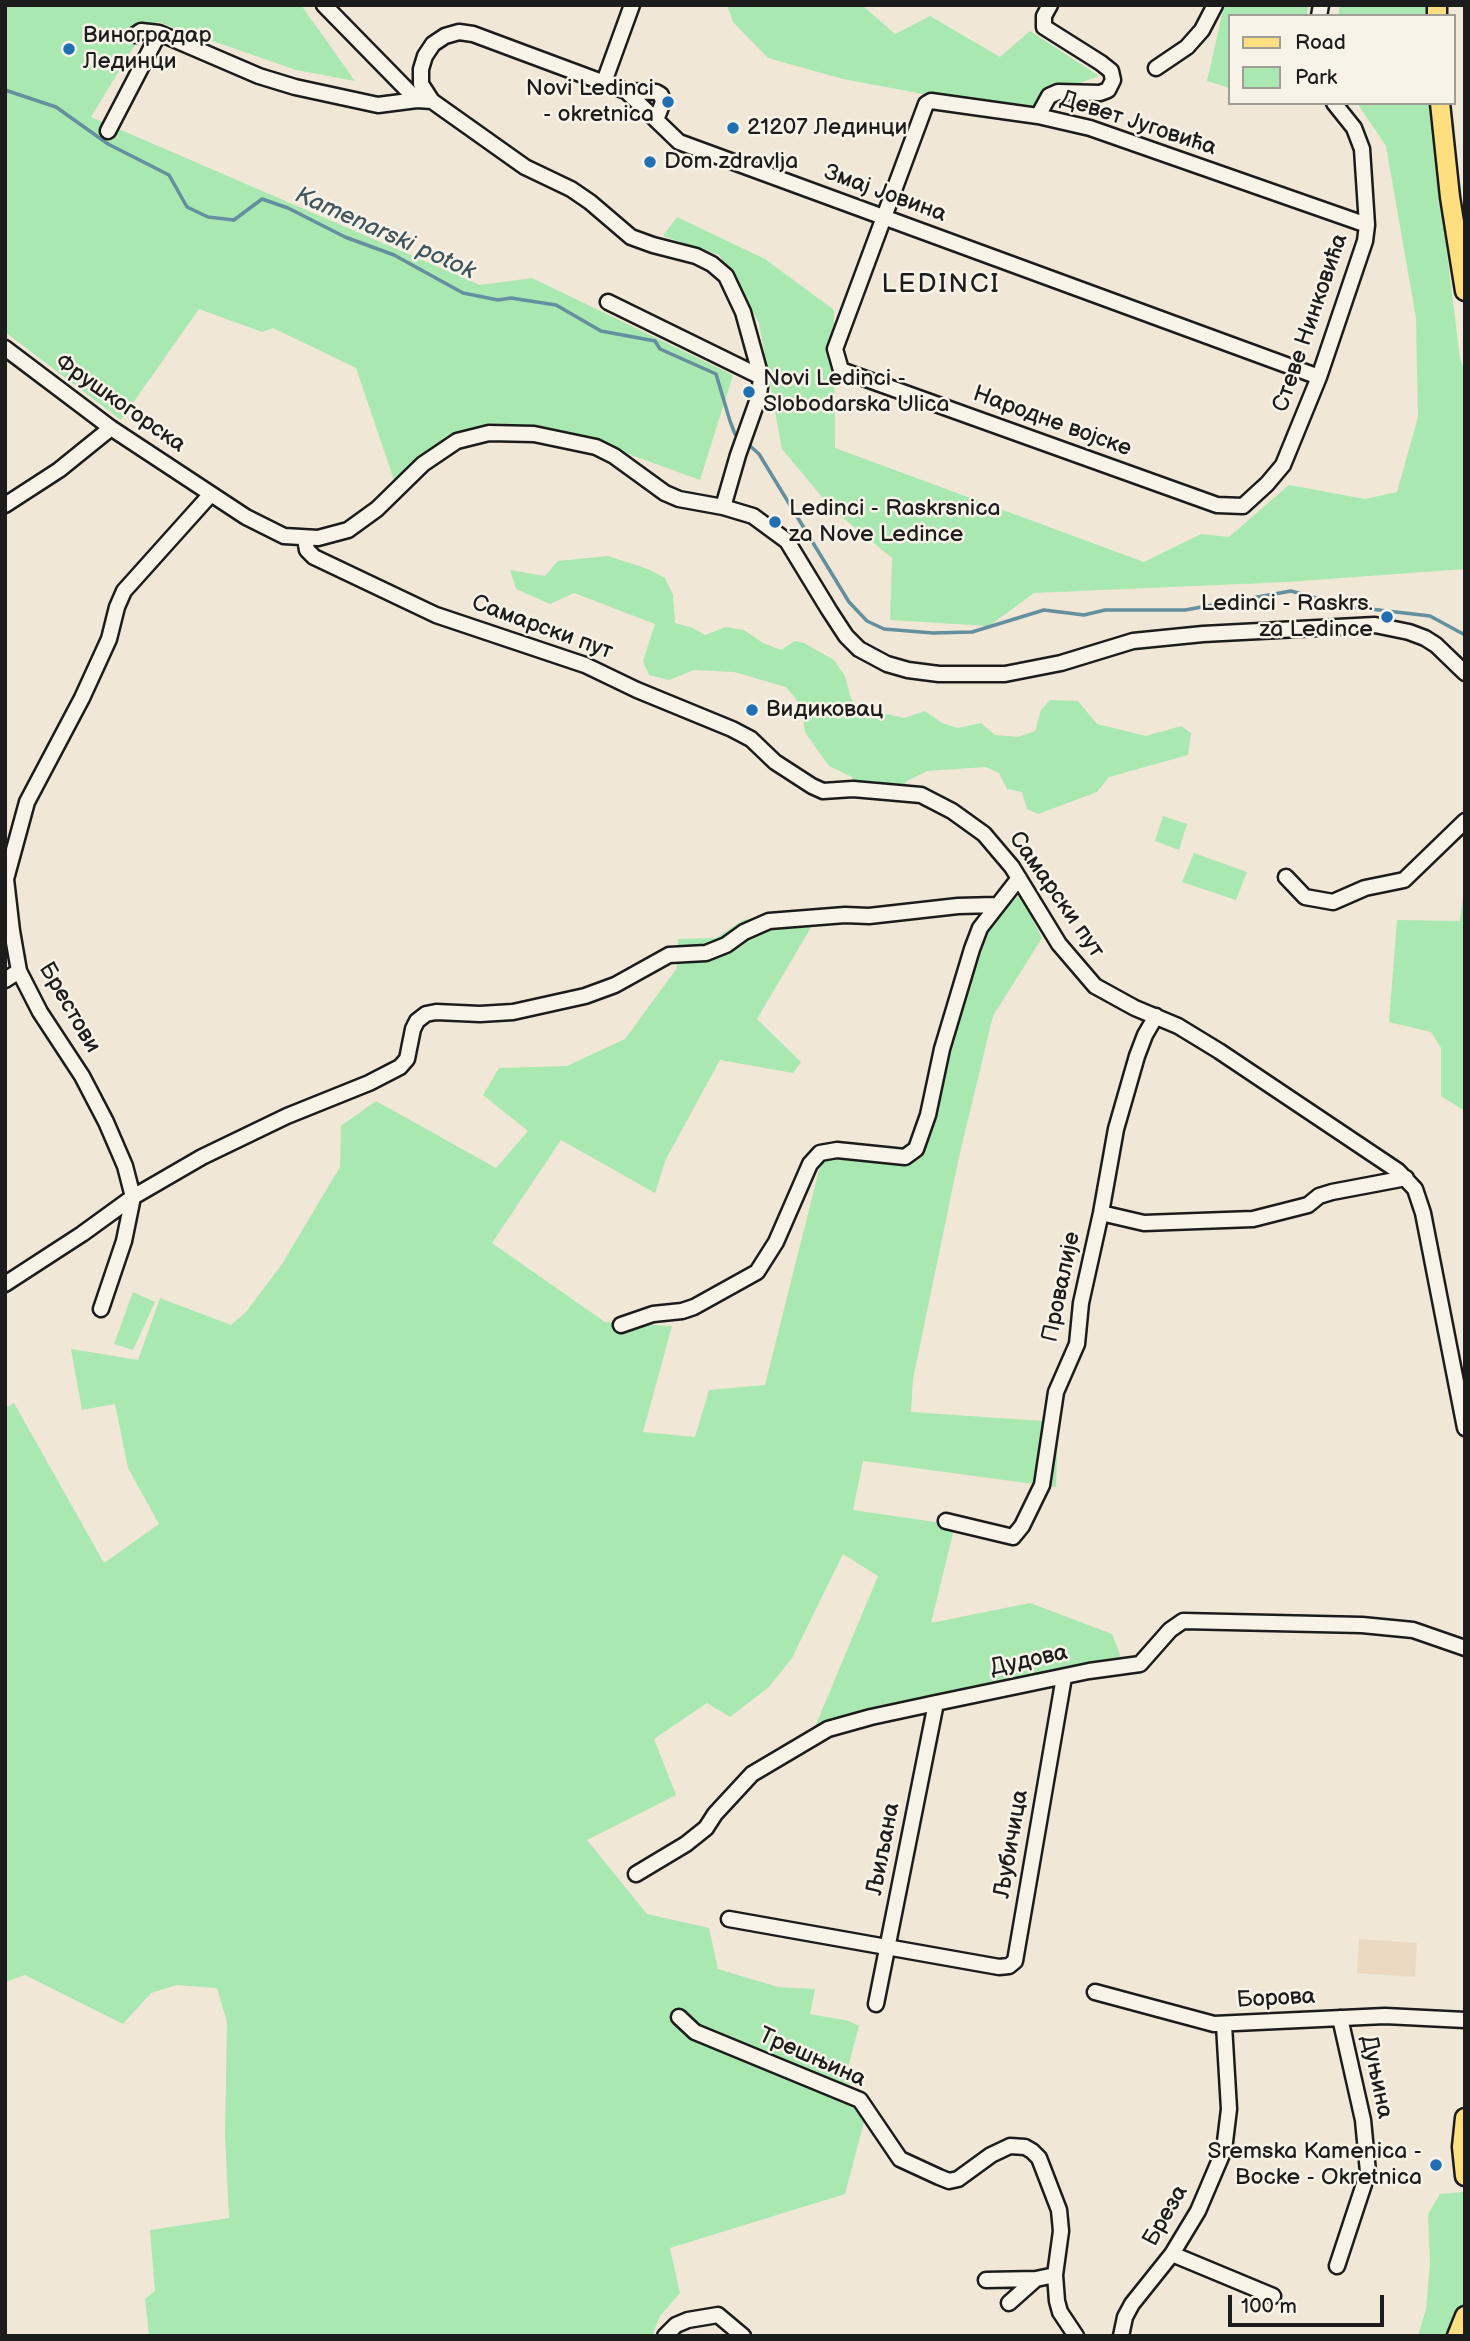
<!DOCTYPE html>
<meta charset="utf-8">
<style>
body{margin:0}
#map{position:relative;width:1470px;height:2341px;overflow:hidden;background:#f1e7d6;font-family:"Balsamiq Sans",sans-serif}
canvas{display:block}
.frame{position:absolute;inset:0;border:7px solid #1c1c1c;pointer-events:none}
.legend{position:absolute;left:1228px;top:14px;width:228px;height:91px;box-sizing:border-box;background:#f7f3e8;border:2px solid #9f9d96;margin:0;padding:9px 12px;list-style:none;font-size:21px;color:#1c1c1c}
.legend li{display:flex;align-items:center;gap:14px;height:35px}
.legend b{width:35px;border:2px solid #9f9d96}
.scale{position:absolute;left:1228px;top:2295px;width:156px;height:32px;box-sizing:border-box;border:4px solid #1c1c1c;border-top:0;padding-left:9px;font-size:21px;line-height:24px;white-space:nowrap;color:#1c1c1c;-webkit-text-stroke:5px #f7f3e8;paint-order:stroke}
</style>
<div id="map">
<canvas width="1470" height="2341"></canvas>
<div class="frame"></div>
<ul class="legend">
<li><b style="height:9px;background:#fedf80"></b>Road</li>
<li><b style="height:19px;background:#a9e8b0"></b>Park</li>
</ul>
<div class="scale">100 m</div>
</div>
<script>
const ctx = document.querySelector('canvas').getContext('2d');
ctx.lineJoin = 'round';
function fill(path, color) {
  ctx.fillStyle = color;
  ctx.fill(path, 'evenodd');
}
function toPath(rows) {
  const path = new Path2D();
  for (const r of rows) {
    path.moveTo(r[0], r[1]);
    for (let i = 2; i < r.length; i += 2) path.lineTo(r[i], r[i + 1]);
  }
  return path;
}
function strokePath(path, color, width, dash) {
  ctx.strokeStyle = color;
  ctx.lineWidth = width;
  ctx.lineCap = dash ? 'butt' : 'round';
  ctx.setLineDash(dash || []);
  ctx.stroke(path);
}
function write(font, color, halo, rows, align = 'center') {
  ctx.font = font + ' "Balsamiq Sans",sans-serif';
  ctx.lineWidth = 5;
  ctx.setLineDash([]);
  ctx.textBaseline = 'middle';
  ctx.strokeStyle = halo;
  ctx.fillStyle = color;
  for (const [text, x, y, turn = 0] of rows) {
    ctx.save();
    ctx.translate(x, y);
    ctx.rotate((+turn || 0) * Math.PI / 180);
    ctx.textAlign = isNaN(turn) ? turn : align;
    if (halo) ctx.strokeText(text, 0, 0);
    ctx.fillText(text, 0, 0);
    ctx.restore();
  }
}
const built = toPath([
 [1359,1939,1417,1943,1415,1977,1357,1973]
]);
const green = toPath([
 [5,5,301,5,355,81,296,70,158,22,144,30,91,117,480,285,532,278,733,375,700,480,576,435,491,423,446,439,394,480,356,368,273,328,262,332,199,309,121,420,5,332],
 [727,5,862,5,895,34,930,16,1000,57,1030,31,1099,76,1058,91,1038,110,987,106,843,79,768,58,733,22],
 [1224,5,1309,5,1306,16,1230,16,1230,88,1207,81],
 [1340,5,1429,5,1429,16,1338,16],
 [1357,103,1432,103,1435,157,1460,358,1465,373,1465,569,1287,582,1034,593,989,626,890,620,892,558,832,509,782,449,759,323,719,255,663,236,677,217,765,259,834,310,835,448,1144,562,1201,534,1229,537,1289,485,1365,499,1397,492,1418,417,1416,318,1386,146],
 [608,556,648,569,665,578,673,595,675,623,693,628,705,635,726,627,744,630,763,643,781,650,795,641,804,643,834,660,845,676,851,699,860,708,904,718,925,711,942,723,958,728,981,723,995,735,1018,737,1035,731,1041,710,1050,700,1078,701,1097,724,1146,736,1181,726,1191,733,1188,755,1109,777,1097,792,1038,814,1027,809,1022,792,1007,789,999,773,986,767,927,771,907,781,901,790,854,783,852,777,829,766,816,748,805,732,802,713,796,699,786,687,734,672,694,670,669,680,649,675,643,661,655,624,574,593,550,604,516,589,510,570,545,576,558,561],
 [1163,816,1187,824,1179,850,1155,841],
 [1194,853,1247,872,1236,900,1182,882],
 [1465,881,1465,1111,1441,1096,1441,1048,1431,1032,1389,1022,1397,920,1460,921],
 [1020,894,1042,938,993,1016,959,1157,913,1379,911,1412,1058,1422,1056,1487,863,1461,853,1510,955,1525,931,1623,1030,1603,1112,1634,1121,1657,949,1693,815,1727,878,1576,843,1554,792,1658,769,1687,730,1717,707,1703,654,1739,676,1795,587,1840,647,1914,709,1928,718,1969,778,1987,815,1989,810,2014,849,2021,859,2026,846,2075,864,2122,845,2194,670,2248,680,2293,660,2316,652,2336,149,2336,145,2299,155,2291,150,2230,229,2218,225,2136,227,2022,217,1988,177,1985,151,1993,123,2024,25,1975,5,1982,5,1408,14,1403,104,1563,159,1524,128,1468,115,1404,82,1410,71,1349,138,1360,160,1298,231,1325,246,1312,282,1264,340,1167,341,1126,376,1101,496,1168,528,1131,483,1095,499,1068,567,1066,625,1039,677,968,678,939,716,938,743,920,823,907,757,1019,801,1062,793,1073,720,1060,666,1159,655,1193,561,1140,492,1243,605,1322,672,1326,643,1432,695,1437,709,1390,765,1385,822,1158,907,1154,929,1120,981,934],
 [133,1292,155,1302,133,1350,114,1344],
 [1463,2192,1465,2197,1465,2336,1418,2336,1426,2309,1430,2264,1428,2214,1440,2194]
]);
const stream = toPath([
 [5,90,56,107,108,144,169,175,187,207,208,217,234,220,262,199,288,208,345,237,394,255,463,293,498,300,511,298,556,305,601,331,655,341,660,349,716,374,730,421,735,434,739,438],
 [748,444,759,454,849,602,867,621,884,629,933,633,972,632,1044,610,1084,615,1105,610,1185,610,1291,591,1345,606,1430,616,1465,635]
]);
const minor = toPath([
 [324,5,417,100],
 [1319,16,1321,5],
 [135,35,141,31,159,33],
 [1156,68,1187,47,1202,30,1215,5],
 [604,82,632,5],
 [626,91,656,92,661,95,663,102,656,120],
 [432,101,421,84,421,69,425,56,433,44,445,36,459,32,473,34,626,91,679,142,1319,377],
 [1334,103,1354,128,1362,149,1367,225,1365,241,1319,377,1283,465,1267,484,1243,506,1217,505,841,370,835,349,926,104,931,101,1038,116,1090,128,1367,225],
 [1038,116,1049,96,1058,92,1100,93,1108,90,1113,80,1111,71,1101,63,1044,27,1044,16,1050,5],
 [108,131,159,33,259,76,295,87,378,105,417,100,432,101,525,167,571,189,590,202,631,237,653,245,696,256,712,264,726,276,743,312,761,377,759,396,738,455,723,507],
 [608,302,761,377],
 [5,348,111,428,246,517,284,536,318,538,348,530,377,509,423,464,457,441,489,433,534,434,596,447,614,456,665,493,679,499,723,507,753,516,787,541,829,610,846,636,859,649,887,664,908,670,939,674,1005,674,1061,663,1133,641,1203,634,1375,625,1409,632,1425,638,1436,645,1465,673],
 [5,505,59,470,111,428],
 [305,539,307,550,314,557,436,615,585,665,637,690,732,729,751,739,775,762,812,786,823,791,853,789,921,795,952,811,984,834,1012,867,1059,944,1095,986,1135,1008,1178,1026,1219,1051,1398,1171,1415,1189,1423,1213,1465,1428],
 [1286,877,1305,897,1333,902,1365,888,1404,880,1465,821],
 [5,980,19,971],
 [1101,1213,1144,1223,1253,1219,1308,1205,1319,1196,1332,1192,1406,1178],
 [5,1284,82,1234,133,1197,202,1157,287,1116,369,1083,400,1067,407,1059,413,1029,417,1021,426,1014,436,1012,480,1014,513,1012,585,996,615,985,669,955,706,953,726,945,744,932,769,921,845,915,869,916,958,906,996,905],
 [101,1309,124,1241,133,1197,125,1166,106,1122,82,1076,40,1012,19,971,12,931,6,879,27,802,82,698,109,639,117,607,124,591,211,494],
 [621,1325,653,1314,682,1311,694,1307,757,1272,776,1242,810,1164,820,1153,837,1150,905,1157,916,1149,928,1115,942,1049,972,949,980,928,1019,878],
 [946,1521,1013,1537,1022,1526,1042,1485,1056,1392,1077,1344,1081,1303,1101,1213,1116,1129,1137,1056,1145,1035,1156,1016],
 [636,1874,686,1844,706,1828,715,1814,752,1774,828,1729,871,1717,936,1703,1089,1671,1140,1664,1170,1630,1183,1621,1362,1625,1413,1630,1465,1648],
 [729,1919,999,1967,1009,1966,1015,1961,1064,1677],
 [1095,1992,1214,2024,1385,2016,1465,2020],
 [876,2004,936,1703],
 [679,2017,695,2032,860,2100,900,2159,939,2177,949,2181,958,2179,991,2155,1010,2146,1025,2147,1032,2151,1039,2158,1059,2210,1061,2231,1055,2275,1057,2301,1060,2312,1076,2336],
 [1172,2254,1273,2296],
 [1337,2266,1368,2172,1363,2120,1340,2018],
 [986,2280,1036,2279],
 [1009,2303,1036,2279,1055,2275],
 [665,2336,676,2325,688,2320,718,2315,743,2336],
 [1121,2336,1125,2317,1132,2304,1172,2254,1198,2211,1224,2150,1229,2109,1224,2025]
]);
const major = toPath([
 [1437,5,1437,16],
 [1440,103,1450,197,1465,291],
 [1465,2118,1462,2147,1465,2176],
 [1457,2336,1465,2316]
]);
const markers = [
 [69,49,7,"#1f6fb2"],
 [668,102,7,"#1f6fb2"],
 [733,128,7,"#1f6fb2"],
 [650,162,7,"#1f6fb2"],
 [749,392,7,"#1f6fb2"],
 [775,522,7,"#1f6fb2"],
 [1387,617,7,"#1f6fb2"],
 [752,710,7,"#1f6fb2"],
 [1436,2165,7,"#1f6fb2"]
];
const poiNames = [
 ["Виноградар",83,36],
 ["Лединци",83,62],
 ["Novi Ledinci",654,89,"right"],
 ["- okretnica",654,115,"right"],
 ["21207 Лединци",747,128],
 ["Dom zdravlja",664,162],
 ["Novi Ledinci -",763,379],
 ["Slobodarska Ulica",763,405],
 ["Ledinci - Raskrsnica",789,509],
 ["za Nove Ledince",789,535],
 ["Ledinci - Raskrs.",1373,604,"right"],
 ["za Ledince",1373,630,"right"],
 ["Видиковац",766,710],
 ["Sremska Kamenica -",1422,2152,"right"],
 ["Bocke - Okretnica",1422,2178,"right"]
];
const streetNames = [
 ["Девет Југовића",1138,124,18],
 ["Змај Јовина",885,194,20],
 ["Стеве Нинковића",1311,323,-71],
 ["Фрушкогорска",120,404,35],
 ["Народне војске",1052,422,20],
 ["Самарски пут",542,628,20],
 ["Самарски пут",1056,895,55],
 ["Брестови",69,1008,60],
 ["Провалије",1062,1287,-78],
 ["Дудова",1029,1661,-12],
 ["Љубичица",1012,1844,-80],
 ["Љиљана",884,1849,-79],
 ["Борова",1276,1999,-3],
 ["Трешњина",812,2058,24],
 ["Дуњина",1376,2077,78],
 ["Бреза",1166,2216,-60]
];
const waterNames = [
 ["Kamenarski potok",385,234,24]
];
const quarterNames = [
 ["LEDINCI",941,285]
];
fill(built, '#ead9c0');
fill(green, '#a9e8b0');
strokePath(stream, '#648f9f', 3.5);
strokePath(minor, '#1c1c1c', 19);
strokePath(major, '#1c1c1c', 23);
strokePath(minor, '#f7f3e8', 14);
strokePath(major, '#fedf80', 18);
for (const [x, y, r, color] of markers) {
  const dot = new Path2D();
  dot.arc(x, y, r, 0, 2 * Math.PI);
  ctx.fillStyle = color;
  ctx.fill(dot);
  strokePath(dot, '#f7f3e8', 2.5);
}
write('23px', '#1c1c1c', '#f7f3e8', poiNames, 'left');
write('23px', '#1c1c1c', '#f7f3e8', streetNames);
write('italic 24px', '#40555d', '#f7f3e8', waterNames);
ctx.letterSpacing = '2px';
write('26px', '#1c1c1c', '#f7f3e8', quarterNames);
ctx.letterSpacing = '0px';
</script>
